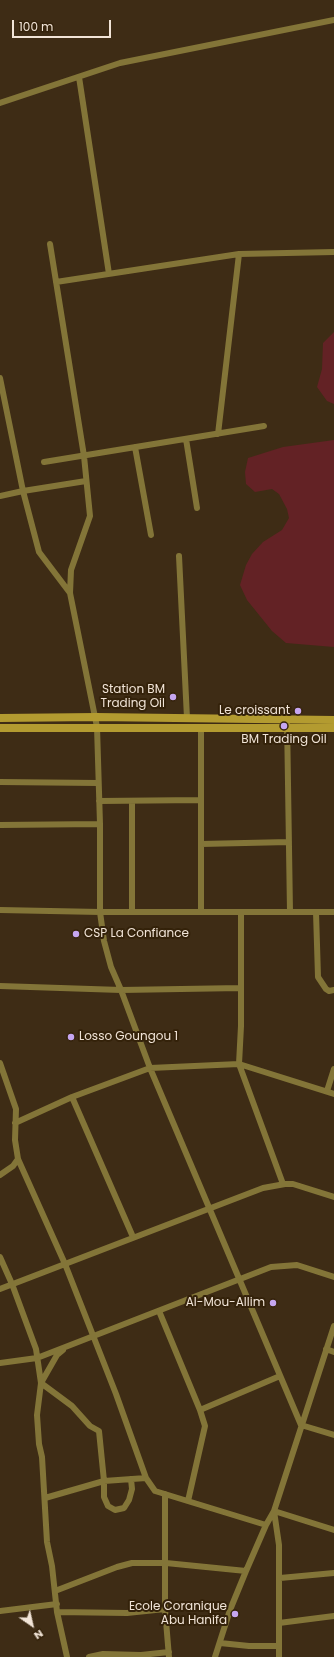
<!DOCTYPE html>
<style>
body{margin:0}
#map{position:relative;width:334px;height:1657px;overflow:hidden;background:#3e2c15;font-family:Poppins,sans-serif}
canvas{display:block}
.north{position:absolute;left:12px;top:1605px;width:40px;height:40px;-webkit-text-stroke:3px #34220a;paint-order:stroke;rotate:146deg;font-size:11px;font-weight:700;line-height:16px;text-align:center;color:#f1e4d7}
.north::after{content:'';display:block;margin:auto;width:14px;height:18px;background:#f1e4d7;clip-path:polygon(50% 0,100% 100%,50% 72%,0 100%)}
.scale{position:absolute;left:12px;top:20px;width:99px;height:18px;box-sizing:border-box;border:2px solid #f1e4d7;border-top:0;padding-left:5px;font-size:12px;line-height:14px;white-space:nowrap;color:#f1e4d7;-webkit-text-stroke:3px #34220a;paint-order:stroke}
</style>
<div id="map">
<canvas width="334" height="1657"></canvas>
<div class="north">N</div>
<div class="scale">100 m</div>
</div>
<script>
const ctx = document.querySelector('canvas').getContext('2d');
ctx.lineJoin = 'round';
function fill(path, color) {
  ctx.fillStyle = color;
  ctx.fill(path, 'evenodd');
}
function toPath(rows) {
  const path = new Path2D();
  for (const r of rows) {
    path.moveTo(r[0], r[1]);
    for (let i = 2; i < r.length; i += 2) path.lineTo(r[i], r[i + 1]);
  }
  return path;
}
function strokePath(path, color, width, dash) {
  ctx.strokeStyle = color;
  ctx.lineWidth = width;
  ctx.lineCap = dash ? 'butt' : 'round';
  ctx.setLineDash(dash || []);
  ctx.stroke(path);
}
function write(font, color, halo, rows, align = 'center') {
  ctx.font = font + ' Poppins,sans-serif';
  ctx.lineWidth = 4;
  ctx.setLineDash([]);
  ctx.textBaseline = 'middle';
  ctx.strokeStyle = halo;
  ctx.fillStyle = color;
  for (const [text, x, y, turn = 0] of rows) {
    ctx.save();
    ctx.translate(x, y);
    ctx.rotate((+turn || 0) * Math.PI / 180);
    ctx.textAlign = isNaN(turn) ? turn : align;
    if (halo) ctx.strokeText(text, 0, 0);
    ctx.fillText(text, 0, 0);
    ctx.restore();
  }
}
const green = toPath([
 [334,332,334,404,327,401,317,387,322,369,323,343],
 [334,440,334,647,286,643,272,631,247,600,240,585,246,565,252,554,263,542,282,530,289,518,287,509,279,494,272,489,255,492,246,484,245,472,248,458,283,447]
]);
const minor = toPath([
 [79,77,109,274],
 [0,103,120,63,334,20],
 [50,244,84,456,90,516,71,570,70,593,97,727,100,824,100,912,104,941,111,967,121,990,150,1068,301,1425],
 [56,282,239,254,334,252],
 [0,378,23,491,39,552,70,593],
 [218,434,239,254],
 [186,439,197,508],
 [135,447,151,535],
 [44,462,264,426],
 [0,496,23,491,86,481],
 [179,556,187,718],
 [287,719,290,912],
 [0,782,98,783],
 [99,801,201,800],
 [132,801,132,912],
 [0,825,100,824],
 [201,844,289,842],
 [0,910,100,912,334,912],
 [201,912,201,728],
 [241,912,241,1026,239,1064,283,1184],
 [316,912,318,977,326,989,329,991,334,990],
 [0,986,121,990,241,988],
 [0,1063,16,1109,15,1140,18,1159,65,1264,116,1394,146,1478,155,1491,266,1525],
 [327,1091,334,1069],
 [72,1097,133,1237],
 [15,1123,72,1097,150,1068,239,1064,334,1094],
 [0,1175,13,1166,18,1159],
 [0,1257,12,1284,36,1349,41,1383,37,1415,39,1444,42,1457,47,1542,52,1566,57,1612,67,1657],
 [0,1289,263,1188,285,1184,293,1184,334,1197],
 [159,1311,200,1410,205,1426,188,1501],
 [326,1349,334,1352],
 [63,1350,57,1355,41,1383,72,1406,90,1426,99,1431,104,1481,104,1497,108,1506,115,1510,124,1508,129,1500,132,1489,131,1479],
 [0,1363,37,1358,271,1267,297,1265,334,1277],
 [200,1410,280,1376],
 [301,1425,334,1435],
 [165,1494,165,1609,169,1657],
 [45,1498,104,1481,146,1478],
 [280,1578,334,1573],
 [55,1591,117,1567,132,1563,166,1563,246,1571],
 [0,1611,57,1604],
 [57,1612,127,1613,165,1609],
 [279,1623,334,1616],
 [220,1643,249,1646,279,1646],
 [89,1657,103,1654,141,1655,169,1652],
 [215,1657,230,1610,246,1571,266,1525,274,1511,334,1326],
 [279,1657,279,1545,274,1511,334,1530]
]);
const secondary = toPath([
 [0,718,96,717,334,720],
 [0,728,334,728]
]);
const markers = [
 [173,697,4,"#c6a6f0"],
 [298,711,4,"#c6a6f0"],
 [284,726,4,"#c6a6f0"],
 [76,934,4,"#c6a6f0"],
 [71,1037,4,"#c6a6f0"],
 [273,1303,4,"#c6a6f0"],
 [235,1614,4,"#c6a6f0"]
];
const poiNames = [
 ["Station BM",165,690],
 ["Trading Oil",165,704],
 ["Le croissant",290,711],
 ["BM Trading Oil",284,740,"center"],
 ["CSP La Confiance",84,934,"left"],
 ["Losso Goungou 1",79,1037,"left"],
 ["Al-Mou-Allim",265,1303],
 ["Ecole Coranique",227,1607],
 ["Abu Hanifa",227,1621]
];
fill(green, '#632225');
strokePath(minor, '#837538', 6);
strokePath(secondary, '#b39b30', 8);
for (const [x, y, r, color] of markers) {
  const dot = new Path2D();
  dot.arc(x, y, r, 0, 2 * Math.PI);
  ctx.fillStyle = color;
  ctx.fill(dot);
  strokePath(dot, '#34220a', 1.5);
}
write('12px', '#f1e4d7', '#34220a', poiNames, 'right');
</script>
